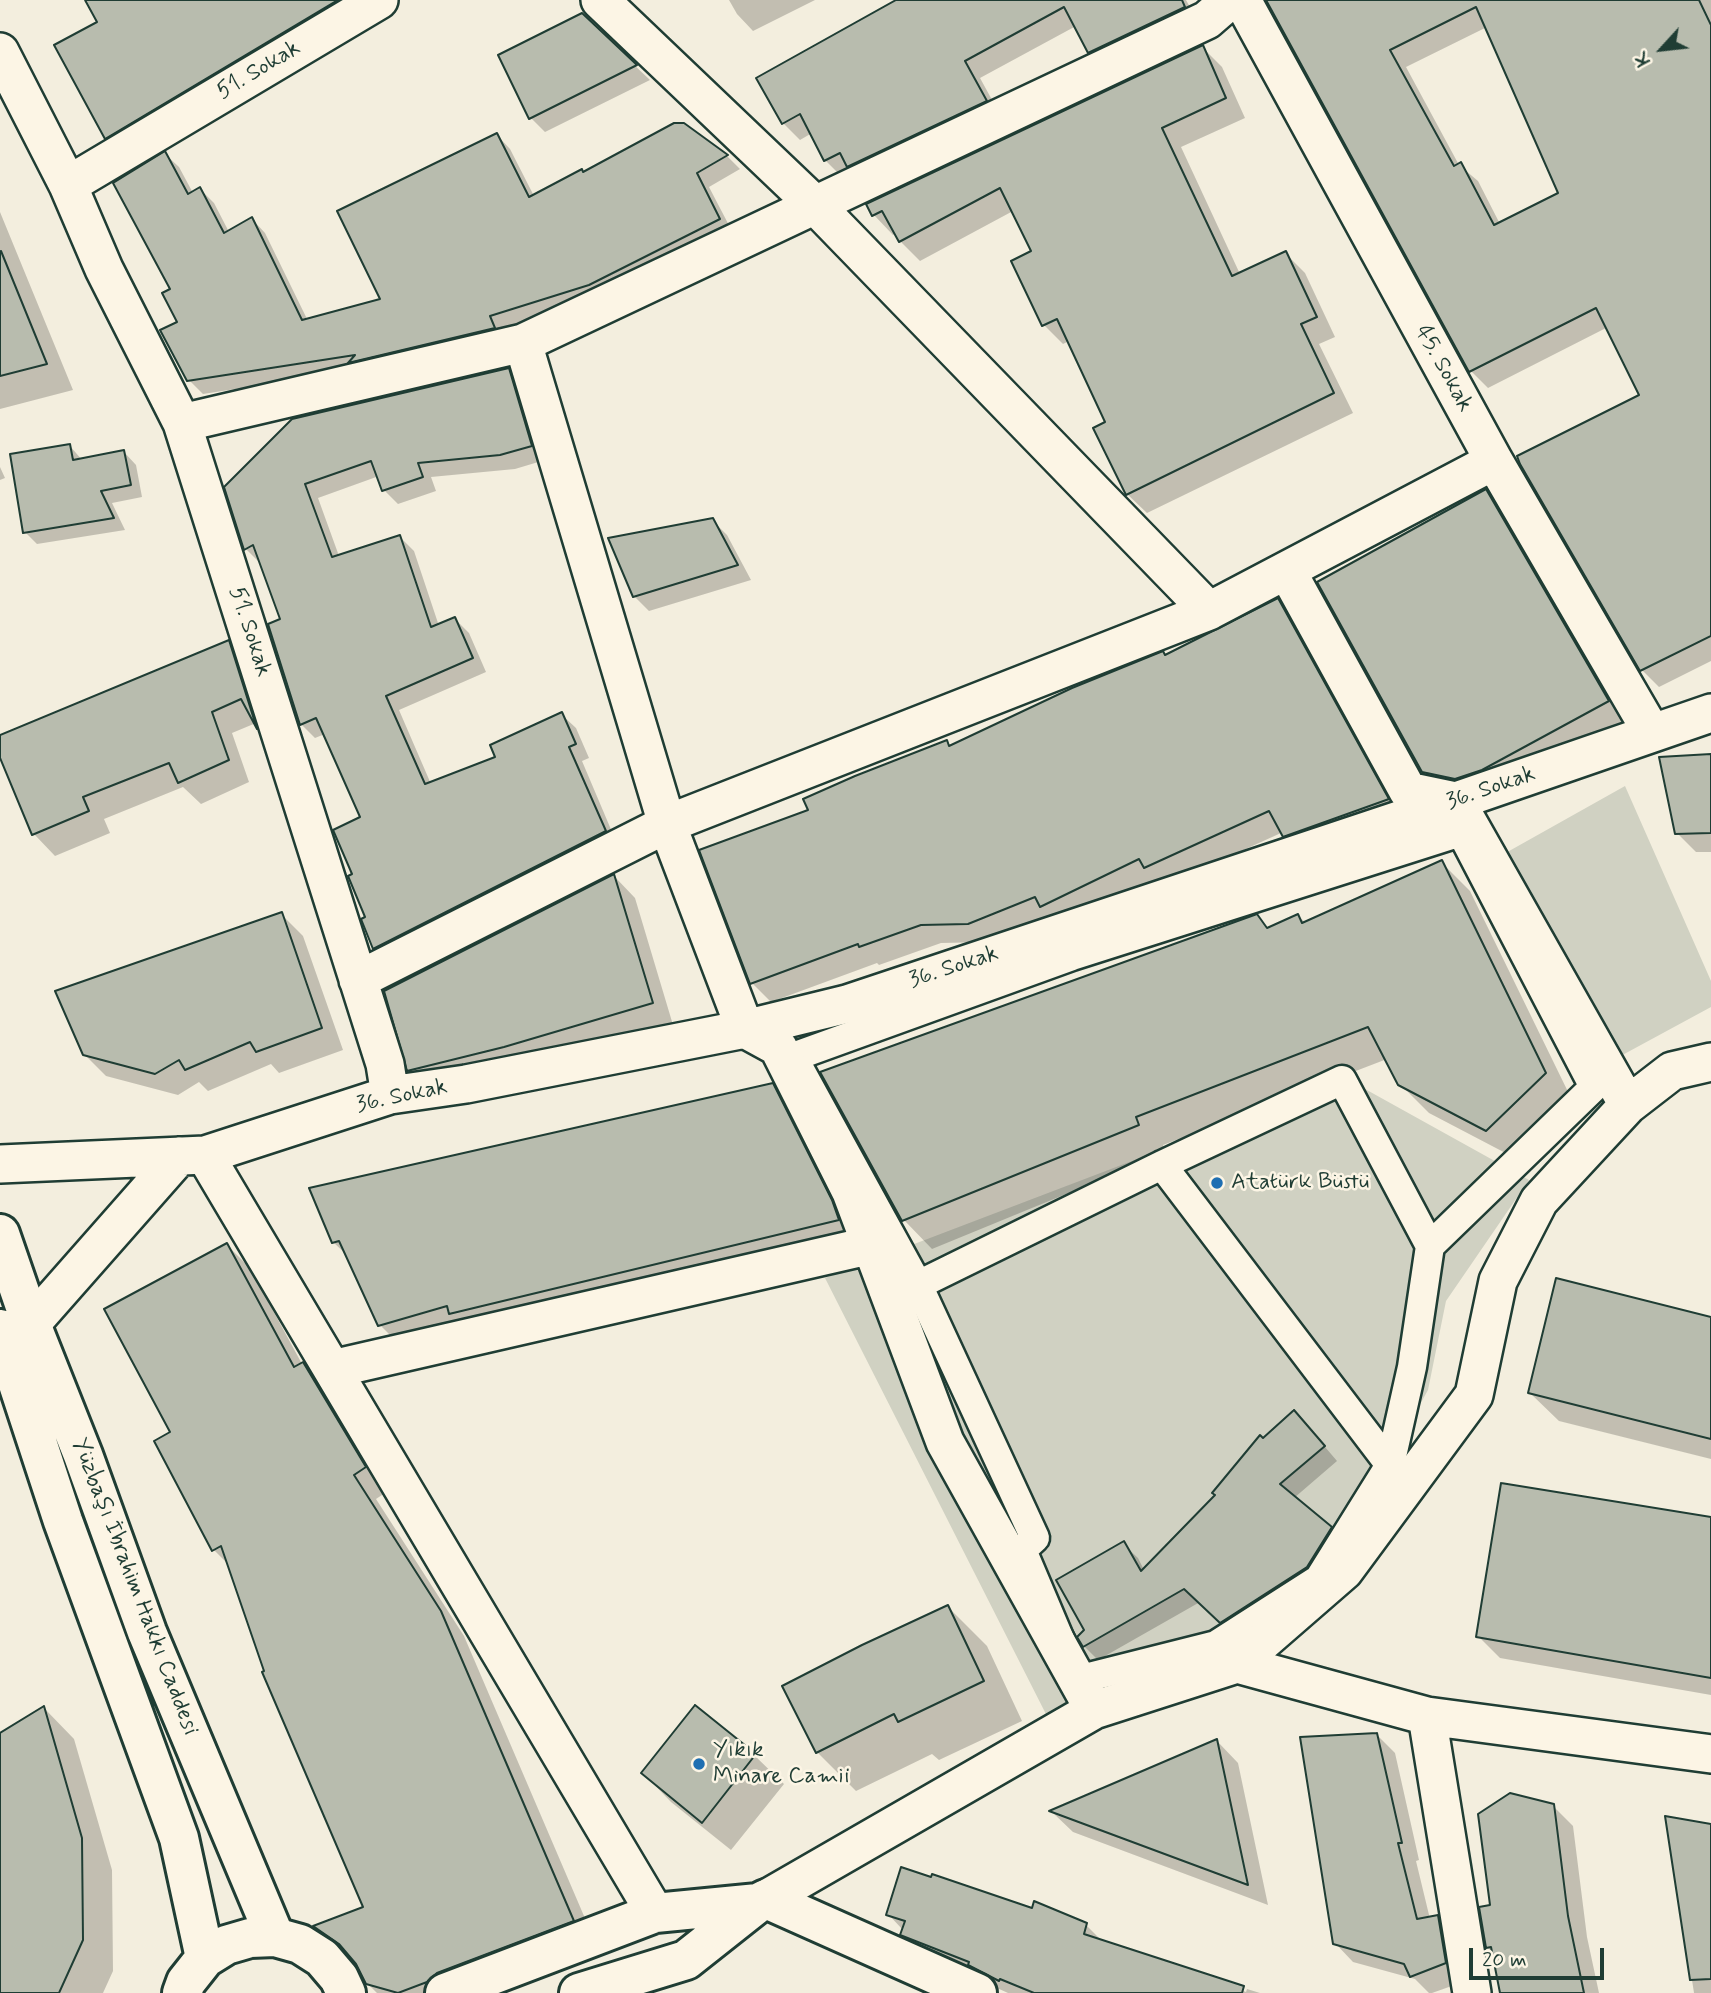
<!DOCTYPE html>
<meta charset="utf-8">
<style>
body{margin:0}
#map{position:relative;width:1711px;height:1993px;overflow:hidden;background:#f3eede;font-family:Mynerve,sans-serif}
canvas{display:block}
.north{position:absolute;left:1627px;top:14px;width:70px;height:70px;-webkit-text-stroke:5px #fcf5e5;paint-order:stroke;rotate:243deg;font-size:19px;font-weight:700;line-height:28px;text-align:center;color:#1f3d34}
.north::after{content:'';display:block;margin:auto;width:24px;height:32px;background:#1f3d34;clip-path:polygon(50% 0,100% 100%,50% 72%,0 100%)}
.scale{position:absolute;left:1469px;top:1948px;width:135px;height:32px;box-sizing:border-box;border:4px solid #1f3d34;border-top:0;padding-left:9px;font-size:21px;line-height:24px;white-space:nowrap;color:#1f3d34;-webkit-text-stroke:5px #fcf5e5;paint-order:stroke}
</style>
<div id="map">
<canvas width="1711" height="1993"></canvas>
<div class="north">K</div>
<div class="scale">20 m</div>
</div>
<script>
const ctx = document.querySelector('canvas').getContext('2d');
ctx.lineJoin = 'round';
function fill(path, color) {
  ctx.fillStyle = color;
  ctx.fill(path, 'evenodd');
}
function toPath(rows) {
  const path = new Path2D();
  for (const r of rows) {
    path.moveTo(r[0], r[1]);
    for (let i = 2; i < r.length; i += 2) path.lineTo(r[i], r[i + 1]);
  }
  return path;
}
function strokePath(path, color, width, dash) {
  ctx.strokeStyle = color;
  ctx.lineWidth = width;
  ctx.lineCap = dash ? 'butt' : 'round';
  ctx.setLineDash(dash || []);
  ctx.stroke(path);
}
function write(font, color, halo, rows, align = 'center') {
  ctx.font = font + ' Mynerve,sans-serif';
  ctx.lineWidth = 5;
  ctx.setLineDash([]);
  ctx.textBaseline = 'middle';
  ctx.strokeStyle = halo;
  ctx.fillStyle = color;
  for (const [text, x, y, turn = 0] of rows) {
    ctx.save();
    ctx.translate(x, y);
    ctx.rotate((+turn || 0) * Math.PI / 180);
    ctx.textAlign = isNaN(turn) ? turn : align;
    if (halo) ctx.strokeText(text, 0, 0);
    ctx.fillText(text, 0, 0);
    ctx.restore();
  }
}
const green = toPath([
 [1625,786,1711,981,1711,1007,1615,1059,1502,855],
 [1347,1079,1529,1180,1446,1301,1428,1390,1357,1518,1296,1589,1051,1724,825,1278]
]);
const shadow = toPath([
 [87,0,365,0,123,154,106,137,99,23],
 [729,0,815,0,753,31,737,14],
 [900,0,1186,0,1200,25,1106,69,1089,52,1076,26,980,78,1002,118,842,177,825,160,812,133,800,140,783,123],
 [1267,0,1711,0,1711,661,1659,687,1642,670,1641,396,1606,328,1488,388,1471,371],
 [1487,27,1560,193,1500,224,1478,181,1459,165,1406,67],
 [581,15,650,80,545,132,531,118],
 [1202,47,1222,67,1245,118,1181,147,1240,274,1285,253,1305,273,1335,337,1319,344,1353,413,1147,513,1127,494,1108,422,1069,341,1063,344,1044,325,1034,252,1013,211,920,261,900,241,896,233,893,235,874,215,868,205],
 [683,125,727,156,740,169,709,187,733,233,603,298,503,330,358,370,203,394,189,380,179,323,165,154,179,167,193,193,200,189,214,203,229,232,252,219,265,233,308,321,382,300,497,135,510,149,534,196],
 [0,212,73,390,0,409],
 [508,370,522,384,545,460,515,469,431,477,436,491,398,504,384,490,379,476,318,498,339,556,400,537,414,551,439,626,455,619,469,633,486,672,399,710,431,784,497,758,562,715,576,728,589,758,582,761,618,846,389,961,375,948,355,875,362,818,325,734,315,738,301,724,282,620,259,562,246,549,226,488],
 [70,446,82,460,124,452,136,465,142,497,112,503,125,530,37,544,25,532],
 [0,467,5,478,0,480],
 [1486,491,1504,509,1626,720,1513,781,1442,790,1423,771],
 [712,520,727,535,751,580,649,611,634,596],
 [1278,601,1297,620,1406,819,1303,855,1281,833,1164,886,1157,879,1060,925,1051,916,988,942,941,943,879,965,877,963,771,1002,752,983,810,811,946,742,952,747,1166,657],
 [228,642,250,664,276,746,256,723,232,733,249,782,201,804,183,787,104,819,110,833,55,856,34,834,0,753,0,737],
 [1711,756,1711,852,1696,852,1677,833],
 [1441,862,1470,891,1573,1102,1515,1158,1429,1113,1400,1084,1387,1059,1163,1145,1166,1153,932,1249,904,1220,1257,916,1269,929,1298,916,1306,923],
 [614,876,635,898,673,1025,431,1092,409,1070],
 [281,914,303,936,343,1050,279,1073,271,1064,208,1091,199,1082,178,1095,106,1076,84,1054],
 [772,1085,800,1113,858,1229,407,1352,380,1325,349,1257,333,1242],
 [227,1245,250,1268,302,1364,326,1387,388,1491,376,1499,464,1636,596,1944,468,1993,377,1993,367,1983,356,1961,338,1949,316,1927,365,1908,266,1672,229,1565,214,1550,172,1433],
 [1711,1319,1711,1459,1559,1421,1530,1393],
 [1308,1427,1337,1461,1294,1498,1345,1543,1235,1636,1200,1602,1098,1660,1084,1646,1086,1630,1123,1544,1138,1558,1144,1570,1217,1495],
 [1711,1519,1711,1695,1500,1658,1478,1636],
 [948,1607,987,1646,1022,1721,939,1760,932,1754,856,1791,817,1752],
 [44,1708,74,1739,112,1870,113,1971,103,1993,0,1993,0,1735],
 [696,1708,755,1756,784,1784,731,1850,671,1802,643,1773],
 [1377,1735,1395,1753,1419,1860,1416,1861,1430,1919,1438,1917,1456,1935,1463,1982,1432,1993,1429,1993,1415,1979,1353,1962,1335,1943],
 [1217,1741,1238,1763,1268,1905,1073,1832,1052,1812],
 [1553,1806,1573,1826,1587,1937,1599,1993,1502,1993,1494,1954,1488,1948,1492,1906],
 [1667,1819,1711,1825,1711,1993,1694,1993],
 [1033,1910,1086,1925,1103,1942,1200,1974,1246,1992,1247,1989,1260,1993,1008,1993,920,1953,902,1934,903,1930,888,1914]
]);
const building = toPath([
 [85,0,338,0,105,139,54,45,97,22,85,0],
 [896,0,1182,0,1185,7,1088,53,1064,7,965,61,987,101,847,167,840,153,824,161,800,114,782,124,756,78,896,0],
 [1266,0,1699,0,1711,25,1711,636,1640,671,1520,464,1517,456,1639,395,1596,308,1469,372,1266,0],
 [1476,7,1558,193,1494,225,1461,162,1454,166,1390,50,1476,7],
 [582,13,637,65,529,119,498,55,582,13],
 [1203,45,1226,98,1162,128,1232,276,1286,251,1317,317,1301,324,1334,393,1126,495,1093,428,1105,422,1057,319,1042,326,1011,261,1031,251,1000,188,899,242,882,211,872,216,866,204,1203,45],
 [674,123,684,123,728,155,697,173,720,219,589,285,490,316,495,328,348,363,355,355,187,381,160,330,177,322,162,293,170,289,113,183,165,151,188,194,200,187,224,233,252,217,302,320,380,299,337,211,497,133,529,197,582,169,583,172,674,123],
 [1,251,47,364,0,376,0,252,1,251],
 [509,368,532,446,500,455,418,463,423,477,382,491,371,461,305,484,332,557,400,535,431,627,455,617,473,658,386,696,425,784,495,757,490,745,562,712,576,744,569,747,606,831,373,949,361,919,365,917,348,876,352,874,333,830,360,817,316,718,300,725,268,624,280,619,253,545,244,550,224,487,292,419,509,368],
 [70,444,73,460,124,450,131,485,101,491,114,518,23,533,10,454,70,444],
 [1486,489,1609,701,1482,770,1455,779,1422,772,1317,582,1486,489],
 [713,518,738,565,633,597,608,538,713,518],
 [1278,598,1389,799,1283,837,1269,811,1144,868,1139,859,1040,907,1035,897,968,924,921,925,859,947,858,944,750,984,699,850,808,810,803,799,855,776,947,740,949,746,1072,688,1163,651,1165,655,1278,598],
 [229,640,257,729,241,699,212,712,229,760,178,783,169,763,83,797,89,811,32,835,0,758,0,735,229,640],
 [1711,754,1711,833,1675,834,1659,757,1711,754],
 [1442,860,1546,1073,1486,1131,1398,1085,1368,1027,1136,1117,1139,1125,902,1221,820,1072,1257,914,1267,928,1298,914,1302,923,1442,860],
 [614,874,653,1003,504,1047,407,1071,384,991,614,874],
 [282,912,322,1028,256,1052,250,1042,185,1070,179,1060,155,1074,83,1055,55,991,282,912],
 [773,1083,832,1200,839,1220,449,1314,447,1306,378,1326,339,1241,332,1243,309,1188,773,1083],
 [227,1243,294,1367,303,1362,366,1467,354,1475,441,1611,574,1921,437,1973,427,1982,398,1993,366,1984,356,1964,339,1944,313,1926,363,1907,262,1672,264,1671,221,1546,212,1551,154,1441,170,1432,104,1309,227,1243],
 [1556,1278,1711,1317,1711,1439,1528,1393,1556,1278],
 [1294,1410,1325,1446,1280,1484,1332,1527,1307,1567,1220,1623,1184,1589,1083,1647,1077,1637,1084,1630,1056,1580,1124,1541,1141,1571,1215,1495,1212,1493,1260,1435,1263,1438,1294,1410],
 [1501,1483,1711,1517,1711,1678,1476,1637,1501,1483],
 [948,1605,984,1681,898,1722,894,1714,816,1753,782,1686,862,1645,948,1605],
 [695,1705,756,1754,702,1823,641,1773,695,1705],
 [44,1706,82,1838,83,1940,59,1993,0,1993,0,1733,44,1706],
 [1377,1733,1402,1843,1398,1843,1417,1919,1438,1915,1446,1963,1410,1977,1404,1964,1333,1944,1300,1737,1377,1733],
 [1217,1739,1248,1885,1049,1811,1217,1739],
 [1510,1793,1554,1804,1568,1916,1584,1993,1500,1993,1491,1947,1486,1948,1479,1907,1490,1905,1478,1814,1510,1793],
 [1665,1816,1711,1824,1711,1979,1690,1980,1665,1816],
 [901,1867,931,1877,932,1874,1032,1908,1034,1901,1087,1923,1084,1934,1244,1986,1242,1993,1034,1993,1000,1979,999,1981,968,1965,969,1962,900,1935,905,1921,886,1915,901,1867]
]);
const pedestrian = toPath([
 [1461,832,1594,1087,1430,1246,1412,1367,1390,1465,1319,1579,1216,1645,1077,1680,1022,1550,1035,1538,918,1285,793,1057,1072,956,1461,832],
 [1162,1165,1390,1465],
 [918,1285,1162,1165,1342,1080,1430,1246]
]);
const minor = toPath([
 [600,0,816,206,1209,611],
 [1242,0,1494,461,1652,733],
 [0,52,68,185,104,269,182,423,385,1064,390,1095],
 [68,185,379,0],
 [523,343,667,824,745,1029,778,1047,851,1192,945,1442,1094,1710,1237,1664,1344,1571,1474,1395,1498,1281,1539,1201,1628,1105,1672,1071,1711,1062],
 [182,423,523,343,1207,20,1230,0],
 [1287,571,1408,791,1456,801,1628,1105],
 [358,980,667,824,1209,611,1494,461],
 [205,1155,655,1913],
 [0,1164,205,1155,390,1095,466,1084,745,1029,847,1004,1456,801,1711,713],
 [31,1324,179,1156],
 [332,1369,872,1245],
 [1237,1664,1427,1716,1711,1754],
 [1427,1716,1472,1993],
 [766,1899,1094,1710]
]);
const tertiary = toPath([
 [445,1993,655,1913,758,1903,766,1899,977,1993],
 [579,1993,686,1960,758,1903]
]);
const secondary = toPath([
 [0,1234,31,1324,83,1455,147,1632,275,1937],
 [0,1329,63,1521,179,1838,205,1958],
 [182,1993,186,1982,205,1958,226,1945,250,1938,275,1937,300,1944,322,1958,339,1978,346,1993]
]);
const markers = [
 [1217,1183,7,"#1f6fb2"],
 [699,1764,7,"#1f6fb2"]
];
const streetNames = [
 ["51. Sokak",259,71,-31],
 ["45. Sokak",1443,369,61],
 ["51. Sokak",249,632,72],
 ["36. Sokak",1491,789,-19],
 ["36. Sokak",954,968,-18],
 ["36. Sokak",402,1097,-12],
 ["Yüzbaşı İbrahim Hakkı Caddesi",134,1587,69]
];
const poiNames = [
 ["Atatürk Büstü",1231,1183],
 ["Yıkık",713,1751],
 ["Minare Camii",713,1777]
];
fill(green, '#d0d1c2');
fill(shadow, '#0003');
fill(building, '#b8bcae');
strokePath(building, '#1f3d34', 2);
strokePath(pedestrian, '#1f3d34', 33);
strokePath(minor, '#1f3d34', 42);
strokePath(tertiary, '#1f3d34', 44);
strokePath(secondary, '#1f3d34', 44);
strokePath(pedestrian, '#fcf5e5', 28);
strokePath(minor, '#fcf5e5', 37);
strokePath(tertiary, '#fcf5e5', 38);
strokePath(secondary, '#fcf5e5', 38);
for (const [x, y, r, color] of markers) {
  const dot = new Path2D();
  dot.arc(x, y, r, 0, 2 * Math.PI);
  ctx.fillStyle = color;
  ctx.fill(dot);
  strokePath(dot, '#fcf5e5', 2.5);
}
write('23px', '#1f3d34', '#fcf5e5', streetNames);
write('23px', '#1f3d34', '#fcf5e5', poiNames, 'left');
</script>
